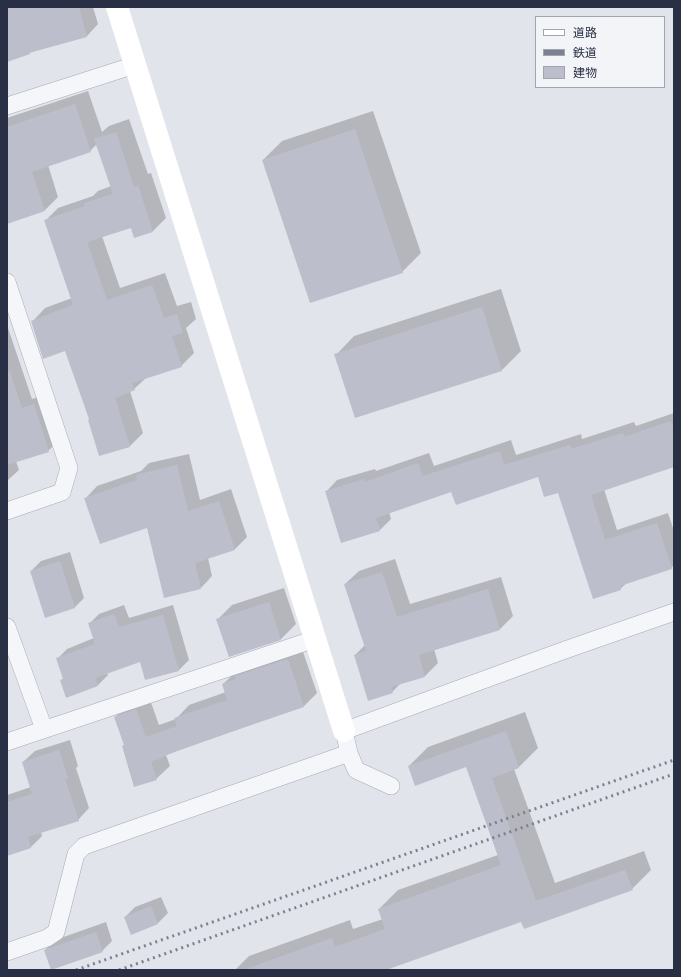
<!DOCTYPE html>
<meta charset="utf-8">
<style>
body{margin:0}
#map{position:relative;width:681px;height:977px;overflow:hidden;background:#e2e4eb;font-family:Jost,"Noto Sans JP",sans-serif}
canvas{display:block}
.frame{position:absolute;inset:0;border:8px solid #292f44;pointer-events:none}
.legend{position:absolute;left:535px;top:16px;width:130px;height:72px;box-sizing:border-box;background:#f2f4f8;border:1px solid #a2a5b0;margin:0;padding:5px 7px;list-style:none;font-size:12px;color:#292f44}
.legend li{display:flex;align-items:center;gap:8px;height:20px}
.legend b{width:20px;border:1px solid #a2a5b0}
</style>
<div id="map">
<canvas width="681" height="977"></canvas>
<div class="frame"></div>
<ul class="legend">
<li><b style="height:5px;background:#fff"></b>道路</li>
<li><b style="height:5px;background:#7b8095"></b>鉄道</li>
<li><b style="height:11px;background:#bcbfcb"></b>建物</li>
</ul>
</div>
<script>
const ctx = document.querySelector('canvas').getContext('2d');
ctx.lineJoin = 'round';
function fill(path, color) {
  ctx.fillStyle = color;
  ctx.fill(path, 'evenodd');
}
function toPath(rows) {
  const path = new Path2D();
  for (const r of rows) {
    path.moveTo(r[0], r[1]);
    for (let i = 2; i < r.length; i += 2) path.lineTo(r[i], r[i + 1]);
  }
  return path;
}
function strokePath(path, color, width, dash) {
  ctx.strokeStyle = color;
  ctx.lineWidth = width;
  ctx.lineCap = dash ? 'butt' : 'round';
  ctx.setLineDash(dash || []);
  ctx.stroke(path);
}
const shadow = toPath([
 [7,7,93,7,98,24,87,36,31,51,29,54,7,61],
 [88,91,102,132,109,126,129,119,148,174,151,173,166,218,153,231,135,237,131,227,102,236,120,288,165,273,177,306,191,302,196,319,186,328,194,353,181,366,146,378,134,389,130,391,143,433,130,446,100,455,90,419,65,350,32,322,45,308,72,298,45,221,58,208,93,196,98,191,111,186,97,144,90,151,48,165,58,197,45,210,7,223,7,118],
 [373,111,421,253,402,272,263,160,282,141],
 [501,289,521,351,502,370,356,417,336,355,354,336],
 [7,328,8,328,32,399,44,395,58,441,48,451,16,461,19,470,7,481],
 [674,413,674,466,604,489,617,530,668,513,674,531,674,565,671,568,627,583,620,589,558,491,539,476,452,490,389,512,391,519,380,530,326,492,337,480,375,469,376,471,429,453,434,466,511,440,516,455,581,434,582,439,634,422,636,426],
 [189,454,200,500,231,489,247,537,235,549,208,558,212,576,201,588,148,527,86,498,97,486,141,471,149,463],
 [70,552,84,598,74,608,31,571,41,561],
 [395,559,410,604,501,577,513,616,500,629,434,649,438,663,425,676,402,682,392,692,355,655,365,645,345,584,359,571],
 [284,588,296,624,281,639,229,656,218,619,232,605],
 [124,605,129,618,173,605,189,660,179,670,141,660,107,673,108,675,98,685,67,696,61,680,64,678,57,659,67,649,94,638,89,624,99,614],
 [301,646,317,693,304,706,166,755,170,766,156,779,123,746,125,744,115,717,129,704,149,697,159,725,176,719,189,705,226,692,223,684,237,671],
 [525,712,538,748,519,767,514,769,555,883,644,851,651,870,632,889,522,920,383,970,235,970,249,956,350,920,353,929,383,919,379,909,398,890,498,855,466,766,409,766,428,747],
 [70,740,78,766,76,768,89,808,78,820,41,832,42,836,31,847,7,855,7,795,31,787,23,762,35,751],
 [161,897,168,913,158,923,125,917,135,907],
 [106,922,112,941,102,951,45,950,55,940]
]);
const building = toPath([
 [7,7,79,7,87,37,29,53,30,54,7,62],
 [75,104,91,152,32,172,45,211,7,224,7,127],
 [355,129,403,273,310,303,262,160],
 [116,132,134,187,138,185,153,232,134,238,131,228,87,242,107,300,152,285,164,318,177,314,183,333,172,336,182,367,132,383,135,390,115,398,130,447,99,456,88,420,89,419,65,351,43,359,31,321,73,305,44,220,85,206,84,203,113,194,94,139],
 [482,307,502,371,355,418,334,354],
 [7,372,10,372,22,408,34,404,49,452,7,465],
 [671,421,674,430,674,467,591,495,605,540,657,523,672,569,620,586,621,590,593,599,558,493,544,497,538,477,456,505,451,492,376,518,380,531,341,543,325,491,364,479,365,482,418,463,423,476,500,451,504,465,570,445,571,449,623,433,624,437],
 [177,465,188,511,219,501,235,550,195,563,201,589,164,598,147,528,100,544,84,498,137,480,136,475],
 [60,561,75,608,45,618,30,571],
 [382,572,397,617,488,589,500,630,419,655,425,677,391,687,393,693,368,701,354,655,366,651,344,584],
 [269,602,281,640,229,657,216,619],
 [114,614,119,627,163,615,179,671,145,680,140,662,95,678,98,686,66,698,60,680,63,679,56,658,95,644,88,623],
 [288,659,304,707,181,749,151,762,157,780,134,787,122,746,124,745,114,717,136,709,146,737,177,726,174,718,227,700,222,684,236,679,235,676],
 [506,731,519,768,492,778,536,901,625,870,633,890,524,929,521,922,386,970,250,970,249,968,332,938,335,947,385,929,378,909,501,865,466,767,415,786,408,766],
 [59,750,68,778,65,779,79,821,28,837,31,848,7,856,7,802,32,794,22,762],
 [151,906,158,924,131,935,124,917],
 [96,932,103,952,51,970,44,950]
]);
const street = toPath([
 [7,106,135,65],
 [7,282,69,468,62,492,7,511],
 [7,627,44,729],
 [7,742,315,639],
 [391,786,356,770,349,753,344,731,565,650,674,612],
 [7,952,47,938,56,932,76,854,84,846,349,753]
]);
const secondary = toPath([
 [117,7,344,731]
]);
const rail = toPath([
 [76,970,674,760],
 [119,970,674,774]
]);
fill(shadow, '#0003');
fill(building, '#bcbfcb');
strokePath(street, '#a7aab6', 18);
strokePath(street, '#f5f6f9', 17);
strokePath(secondary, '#fff', 22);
strokePath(rail, '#7b8095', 3, [2, 4]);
</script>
